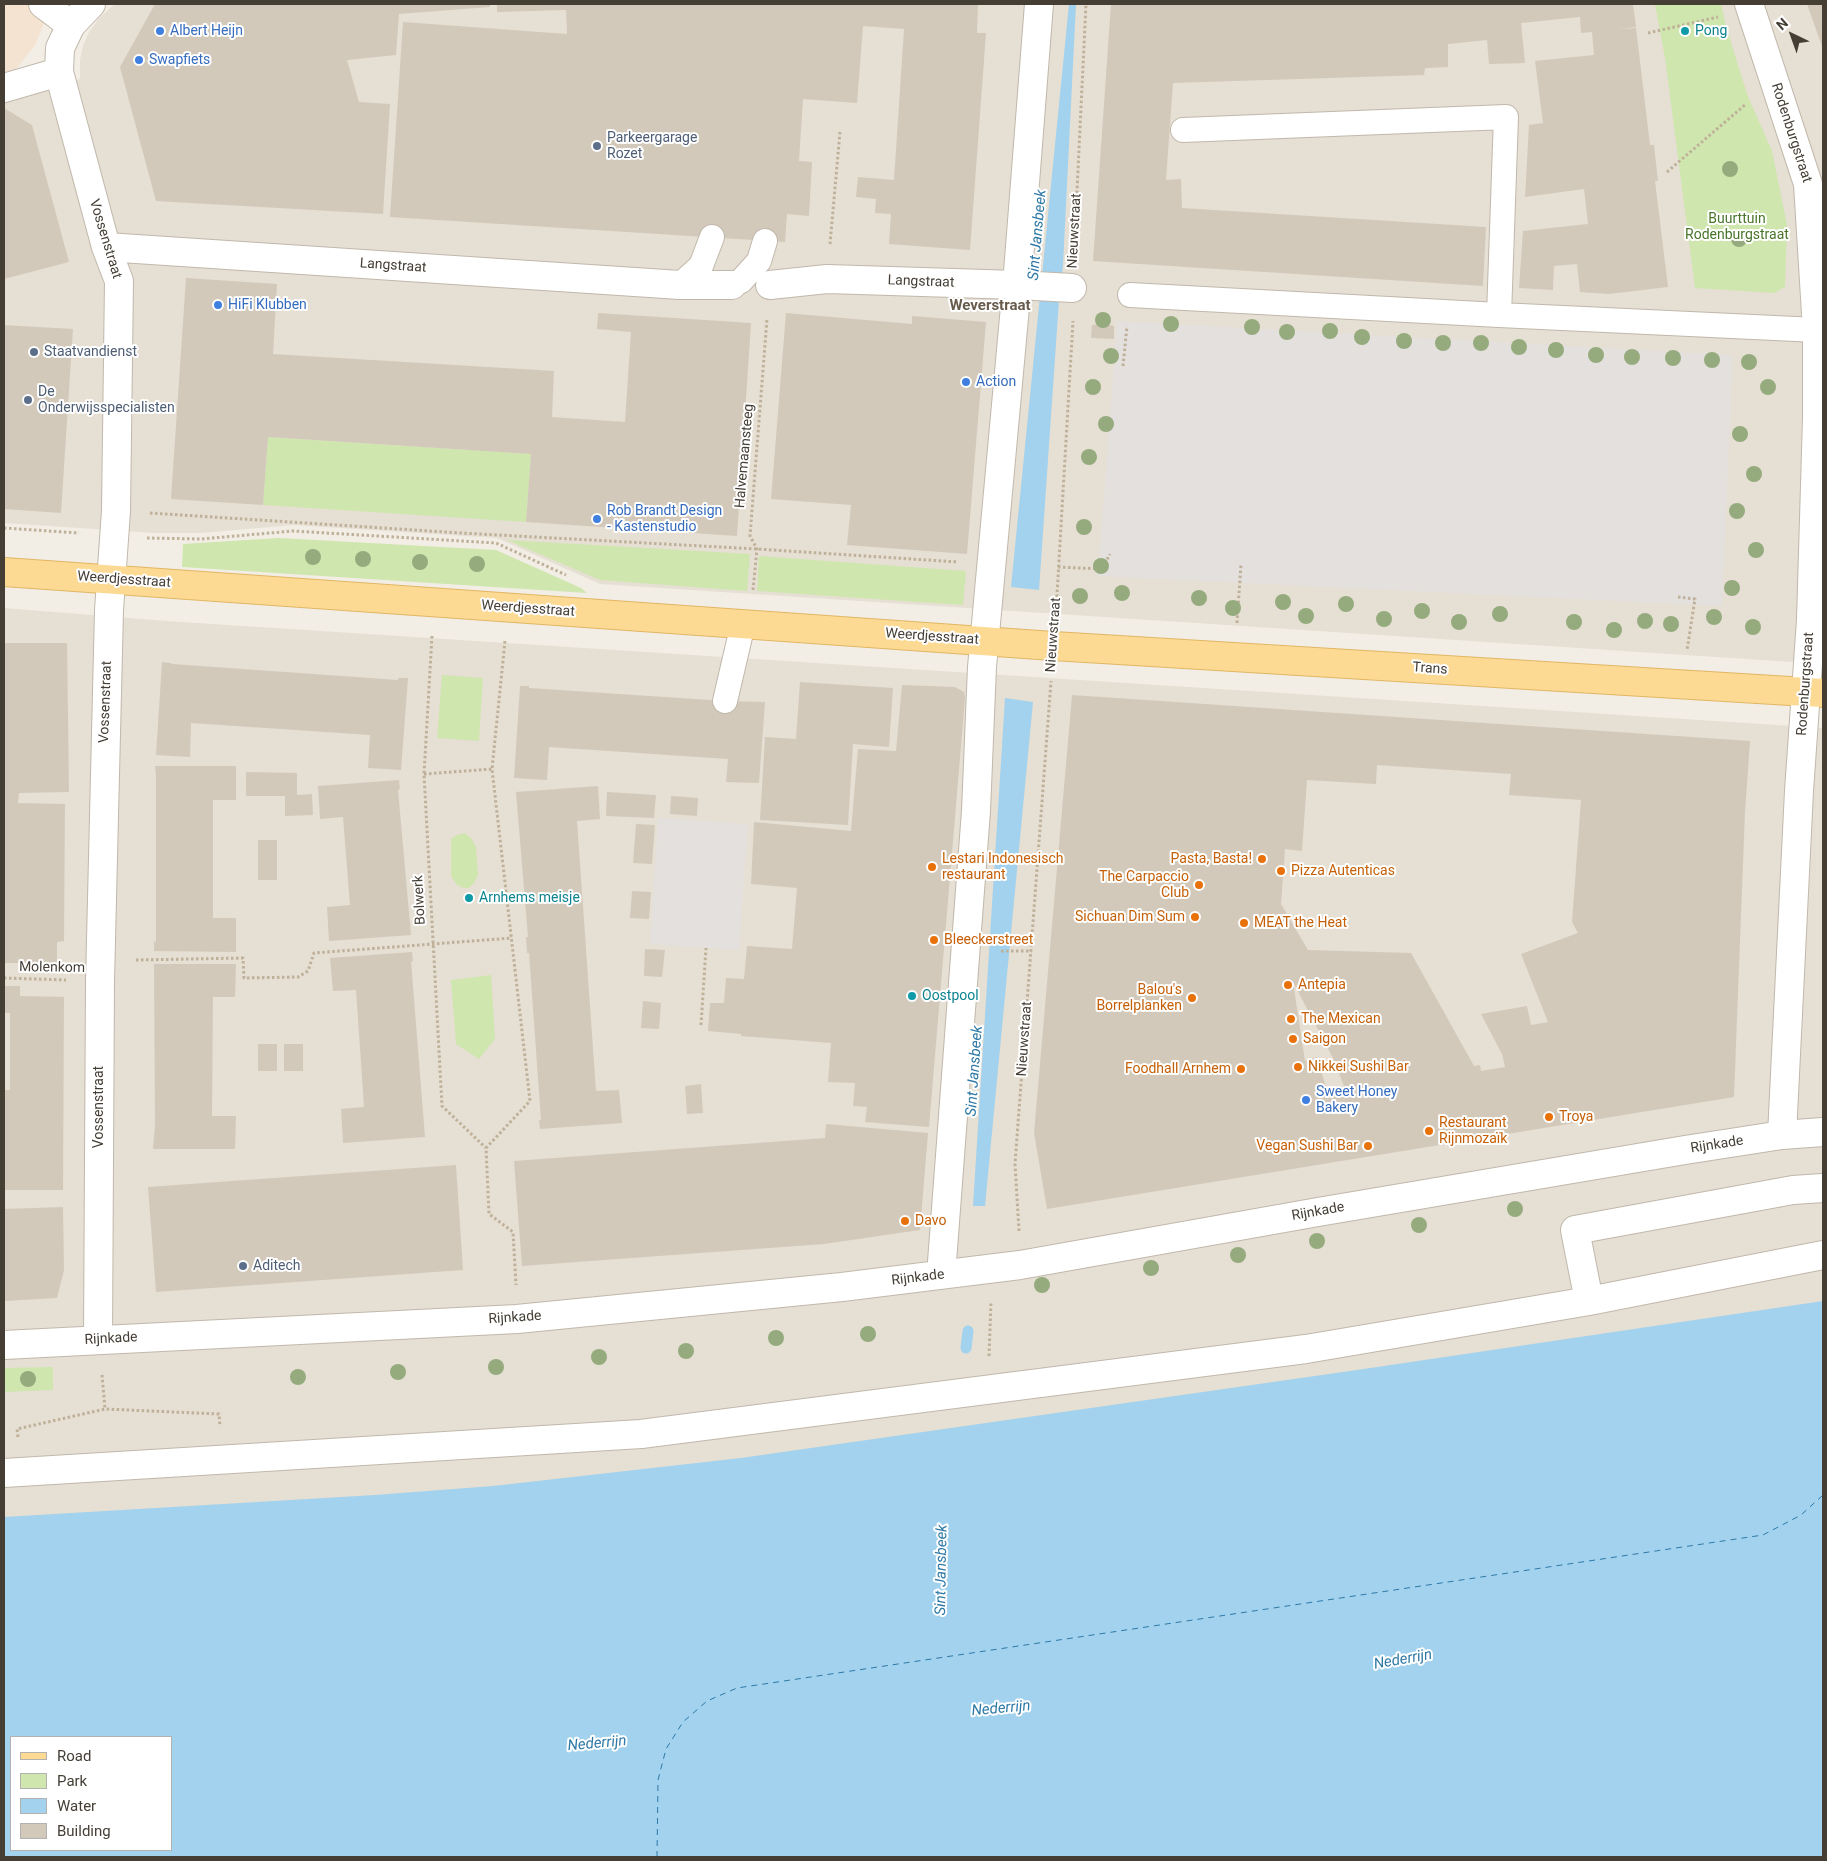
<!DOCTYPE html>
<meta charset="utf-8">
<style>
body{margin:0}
#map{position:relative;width:1827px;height:1861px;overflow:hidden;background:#f2eee5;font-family:Roboto,sans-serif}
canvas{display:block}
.frame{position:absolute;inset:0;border:5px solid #443e35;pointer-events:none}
.legend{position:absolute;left:10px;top:1736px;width:162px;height:115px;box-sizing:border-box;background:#fff;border:1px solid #b4b2ae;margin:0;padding:6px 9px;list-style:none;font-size:15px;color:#443e35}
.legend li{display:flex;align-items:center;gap:10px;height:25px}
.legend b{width:25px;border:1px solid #b4b2ae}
.north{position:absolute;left:1767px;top:10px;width:50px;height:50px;-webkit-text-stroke:4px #fff;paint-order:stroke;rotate:318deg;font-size:14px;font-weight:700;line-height:20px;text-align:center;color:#443e35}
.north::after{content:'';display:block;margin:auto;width:18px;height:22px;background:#443e35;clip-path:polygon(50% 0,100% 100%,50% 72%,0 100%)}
</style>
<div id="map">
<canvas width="1827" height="1861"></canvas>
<div class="frame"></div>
<ul class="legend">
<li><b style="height:6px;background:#fcda94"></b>Road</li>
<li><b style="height:14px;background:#cfe6ae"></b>Park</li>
<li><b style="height:14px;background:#a2d2ee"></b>Water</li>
<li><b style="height:14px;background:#d3c9bb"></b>Building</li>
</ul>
<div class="north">N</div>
</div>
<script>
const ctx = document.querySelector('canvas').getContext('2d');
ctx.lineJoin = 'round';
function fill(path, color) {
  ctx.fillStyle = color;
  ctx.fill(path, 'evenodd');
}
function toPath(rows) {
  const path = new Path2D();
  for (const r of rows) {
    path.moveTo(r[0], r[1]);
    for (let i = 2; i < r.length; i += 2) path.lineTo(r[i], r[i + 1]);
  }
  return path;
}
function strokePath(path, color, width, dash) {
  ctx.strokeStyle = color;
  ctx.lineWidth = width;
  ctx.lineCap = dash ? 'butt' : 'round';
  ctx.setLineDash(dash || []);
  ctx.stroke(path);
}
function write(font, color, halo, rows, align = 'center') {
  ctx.font = font + ' Roboto,sans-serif';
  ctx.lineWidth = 4;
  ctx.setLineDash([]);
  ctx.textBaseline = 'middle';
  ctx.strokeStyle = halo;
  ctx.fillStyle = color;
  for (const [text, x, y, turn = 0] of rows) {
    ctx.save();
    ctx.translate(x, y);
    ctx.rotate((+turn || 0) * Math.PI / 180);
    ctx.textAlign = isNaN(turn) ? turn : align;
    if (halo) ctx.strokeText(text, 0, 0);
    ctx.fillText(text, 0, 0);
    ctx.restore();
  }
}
const residential = toPath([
 [115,4,1823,4,1823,664,600,584,497,538,293,525,202,533,155,533,4,523,4,99,80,79,80,60,83,46,88,34,99,18],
 [4,608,166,621,1823,728,1823,1350,4,1538]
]);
const commercial = toPath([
 [4,4,52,4,35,45,16,69,4,75]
]);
const green = toPath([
 [1655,4,1721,4,1727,30,1747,94,1772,151,1787,225,1785,287,1774,293,1695,288,1665,58],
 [268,437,531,454,526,522,263,505],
 [279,538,496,550,581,588,587,593,182,567,183,544],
 [507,540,750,554,747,591,600,580],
 [759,556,966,571,963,605,757,591],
 [442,675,483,678,479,741,437,738],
 [465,833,471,838,476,847,478,875,474,883,469,888,464,888,457,885,451,876,451,839,457,835],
 [491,975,495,1039,479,1059,456,1044,451,980],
 [53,1367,53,1390,4,1392,4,1368]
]);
const parking = toPath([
 [1117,321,1733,355,1722,606,1098,576],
 [658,818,748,824,739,950,650,944]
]);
const water = toPath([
 [1069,4,1076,4,1063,265,1059,300,1039,590,1011,587],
 [1005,698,1033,702,985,1206,973,1206],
 [1823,1301,1823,1857,4,1857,4,1517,375,1495,493,1486,741,1458,1357,1370],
 [11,1737,171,1737,171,1850,11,1850]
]);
const stream = toPath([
 [966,1348,968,1331]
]);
const ferry = toPath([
 [657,1857,658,1780,666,1749,683,1722,707,1701,737,1688,1763,1535,1801,1515,1823,1495]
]);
const building = toPath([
 [155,4,490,4,490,7,399,14,396,55,347,60,359,102,390,104,383,214,156,201,120,67],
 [497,4,978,4,977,33,986,33,970,250,889,244,891,214,875,213,876,199,856,197,858,177,894,180,904,29,863,26,857,103,803,99,799,161,812,162,809,216,787,214,785,242,390,217,403,22,567,34,566,10,497,12],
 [1111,4,1633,4,1636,27,1619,29,1636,28,1650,145,1654,145,1658,181,1655,181,1668,287,1609,294,1580,292,1577,264,1554,266,1553,290,1519,288,1523,231,1588,224,1584,189,1525,197,1529,125,1543,123,1535,61,1594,55,1592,32,1581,33,1580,17,1521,23,1525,63,1489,64,1487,40,1448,44,1448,67,1425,68,1424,75,1173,83,1166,180,1181,179,1182,208,1486,227,1483,286,1093,261],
 [1807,4,1823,4,1823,49],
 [4,108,32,125,69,262,4,279],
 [186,278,277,284,273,354,554,371,552,417,625,422,631,332,597,329,598,313,751,323,737,536,526,522,531,454,268,437,263,505,171,499],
 [786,313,912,324,912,316,986,322,967,554,847,545,851,505,771,499],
 [1103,324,1114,326,1114,339,1091,338,1092,325],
 [4,325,73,329,61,513,4,509],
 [4,643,67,643,69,792,19,793,18,803,65,804,64,941,57,942,57,963,4,963],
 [162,662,171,663,172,664,398,680,398,678,408,678,401,770,368,768,370,735,191,723,190,757,156,755],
 [800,682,893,688,889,747,853,744,848,825,760,820,765,737,796,739],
 [902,685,955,687,964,692,965,698,929,1127,865,1122,867,1107,853,1106,855,1083,828,1082,831,1043,741,1036,741,1034,708,1031,710,1003,724,1003,726,978,744,979,747,946,792,949,797,888,751,884,754,822,851,831,858,749,896,751],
 [520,686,529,686,529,688,725,701,765,702,759,783,726,782,728,759,549,747,547,780,514,778],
 [1072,695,1750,741,1745,812,1734,1097,1047,1209,1034,1133],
 [1377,765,1511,774,1509,795,1581,800,1572,922,1578,933,1521,954,1548,1022,1531,1025,1527,1006,1481,1014,1502,1054,1505,1067,1481,1071,1480,1065,1474,1066,1411,953,1308,950,1281,904,1285,849,1302,851,1307,780,1376,784],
 [1293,982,1333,1058,1346,1091,1328,1094,1317,1057,1305,1061],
 [155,766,236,766,236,800,213,800,213,918,236,918,236,952,154,951,154,941,156,942,156,775],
 [246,772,297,773,297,795,312,794,313,815,285,816,285,796,246,796],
 [399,780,400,789,398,790,411,935,329,941,327,907,350,905,343,817,320,819,318,786],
 [598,786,600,819,577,821,596,1091,619,1090,622,1123,540,1129,539,1120,541,1120,529,953,527,953,526,937,528,937,516,792],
 [607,792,656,795,654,818,606,816],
 [671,796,698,798,697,816,670,814],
 [636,824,655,825,652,864,633,863],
 [258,840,277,840,277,880,258,880],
 [632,891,651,892,649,919,630,918],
 [645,949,665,950,662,977,644,976],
 [412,952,413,962,411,961,425,1137,343,1143,341,1109,364,1107,356,990,333,991,330,958],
 [154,964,236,964,235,997,213,997,212,1116,236,1116,235,1149,153,1149,155,1124],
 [4,986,20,986,20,996,64,997,63,1190,4,1190,4,1090,10,1090,10,1013,4,1013],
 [643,1001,661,1003,659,1029,641,1028],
 [258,1044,277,1044,277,1071,258,1071],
 [284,1044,303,1044,303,1071,284,1071],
 [701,1084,703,1113,687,1114,685,1086],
 [826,1124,928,1133,920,1230,824,1244,522,1266,514,1161,825,1138],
 [456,1165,463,1270,156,1292,148,1187],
 [63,1207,64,1270,57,1298,4,1301,4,1209]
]);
const path = toPath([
 [1648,33,1718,17],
 [1667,172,1746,104],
 [830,244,840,132],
 [1074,253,1086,4],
 [1123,366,1127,326],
 [150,513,461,533,757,549,958,562],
 [4,528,79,533],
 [147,538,201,539,293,531,496,543,566,575],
 [1058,567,1102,569,1110,554],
 [753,590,757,549,750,536,767,319],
 [1678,597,1695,599,1687,650],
 [1056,612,1073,321],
 [1237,623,1241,564],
 [432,636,424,774,442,1106,486,1148],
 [505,641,492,769,530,1101,486,1148,489,1214,513,1232,516,1285],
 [424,774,492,769],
 [1001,951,1032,951],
 [136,960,243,958,244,978,298,977,308,971,314,953,512,938],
 [4,978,66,980],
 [701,1025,706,948],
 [1019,1231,1015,1164,1051,681],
 [989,1356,991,1302],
 [102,1375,105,1409],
 [18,1437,17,1429,105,1409,219,1414,220,1426]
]);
const lane = toPath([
 [1183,130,1506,117,1499,315],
 [680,285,701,266,712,237],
 [732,285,741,281,759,261,765,241],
 [1130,295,1499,315,1817,330],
 [725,701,743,624]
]);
const street = toPath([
 [43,4,71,25],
 [91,4,71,25,60,48,59,72,106,247,119,281,116,511,109,610,100,981,98,1340],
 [1749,4,1808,184,1817,330,1817,418,1811,620,1799,791,1782,1135],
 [4,88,59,72],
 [106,247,680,285,732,285],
 [770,285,827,279,1017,285,1072,288],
 [941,1275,976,811,982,667,1017,285,1039,4],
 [1589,1301,1575,1230,1793,1190,1823,1188],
 [4,1345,517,1319,842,1287,1020,1265,1318,1212,1685,1150,1782,1135,1823,1132],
 [4,1473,641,1434,1306,1349,1589,1301,1823,1255]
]);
const primary = toPath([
 [4,572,1053,646,1823,693]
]);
const trees = [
 [1730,169],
 [1739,239],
 [1103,320],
 [1171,324],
 [1252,327],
 [1330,331],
 [1287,332],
 [1362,337],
 [1404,341],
 [1443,343],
 [1481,343],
 [1519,347],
 [1556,350],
 [1596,355],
 [1111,356],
 [1632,357],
 [1673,358],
 [1712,360],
 [1749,362],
 [1093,387],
 [1768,387],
 [1106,424],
 [1740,434],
 [1089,457],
 [1754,474],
 [1737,511],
 [1084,527],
 [1756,550],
 [313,557],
 [363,559],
 [420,562],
 [477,564],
 [1101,566],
 [1732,588],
 [1122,593],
 [1080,596],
 [1199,598],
 [1283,602],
 [1346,604],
 [1233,608],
 [1422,611],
 [1500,614],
 [1306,616],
 [1714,617],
 [1384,619],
 [1645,621],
 [1459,622],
 [1574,622],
 [1671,624],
 [1753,627],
 [1614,630],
 [1515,1209],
 [1419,1225],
 [1317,1241],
 [1238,1255],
 [1151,1268],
 [1042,1285],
 [868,1334],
 [776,1338],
 [686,1351],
 [599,1357],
 [496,1367],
 [398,1372],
 [298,1377],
 [28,1379]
];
const markers = [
 [160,31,5,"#3f7fe0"],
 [1685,31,5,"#0f9aa8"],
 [139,60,5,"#3f7fe0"],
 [597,146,5,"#5c6f8a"],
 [218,305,5,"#3f7fe0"],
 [34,352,5,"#5c6f8a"],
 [966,382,5,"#3f7fe0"],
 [28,400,5,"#5c6f8a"],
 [597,519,5,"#3f7fe0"],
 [1262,859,5,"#e8710a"],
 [932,867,5,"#e8710a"],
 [1281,871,5,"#e8710a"],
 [1199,885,5,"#e8710a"],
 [469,898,5,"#0f9aa8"],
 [1195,917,5,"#e8710a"],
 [1244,923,5,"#e8710a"],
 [934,940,5,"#e8710a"],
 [1288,985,5,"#e8710a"],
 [912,996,5,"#0f9aa8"],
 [1192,998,5,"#e8710a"],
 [1291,1019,5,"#e8710a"],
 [1293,1039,5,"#e8710a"],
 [1298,1067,5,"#e8710a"],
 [1241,1069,5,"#e8710a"],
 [1306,1100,5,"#3f7fe0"],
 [1549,1117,5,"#e8710a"],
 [1429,1131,5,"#e8710a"],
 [1368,1146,5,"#e8710a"],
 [905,1221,5,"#e8710a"],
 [243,1266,5,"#5c6f8a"]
];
const shopNames = [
 ["Albert Heijn",170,31],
 ["Swapfiets",149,60],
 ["HiFi Klubben",228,305],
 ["Action",976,382],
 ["Rob Brandt Design",607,511],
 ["- Kastenstudio",607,527],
 ["Sweet Honey",1316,1092],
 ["Bakery",1316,1108]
];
const cultureNames = [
 ["Pong",1695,31],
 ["Arnhems meisje",479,898],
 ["Oostpool",922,996]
];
const streetNames = [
 ["Rodenburgstraat",1791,133,72],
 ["Nieuwstraat",1075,231,-87],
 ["Vossenstraat",105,239,73],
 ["Langstraat",393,266,4],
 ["Langstraat",921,282,2],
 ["Halvemaansteeg",745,456,-85],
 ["Weerdjesstraat",124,580,4],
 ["Weerdjesstraat",528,609,4],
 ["Nieuwstraat",1054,635,-86],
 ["Weerdjesstraat",932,637,4],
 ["Trans",1430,669,4],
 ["Rodenburgstraat",1806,684,-86],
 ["Vossenstraat",106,702,-88],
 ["Bolwerk",420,900,-93],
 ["Molenkom",52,968,1],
 ["Nieuwstraat",1025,1039,-86],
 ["Vossenstraat",99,1107,-90],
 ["Rijnkade",1717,1145,-9],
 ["Rijnkade",1318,1212,-10],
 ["Rijnkade",918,1278,-7],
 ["Rijnkade",515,1318,-4],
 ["Rijnkade",111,1339,-3]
];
const serviceNames = [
 ["Parkeergarage",607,138],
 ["Rozet",607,154],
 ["Staatvandienst",44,352],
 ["De",38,392],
 ["Onderwijsspecialisten",38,408],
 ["Aditech",253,1266]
];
const parkNames = [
 ["Buurttuin",1737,219],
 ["Rodenburgstraat",1737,235]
];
const foodNames = [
 ["Lestari Indonesisch",942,859],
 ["restaurant",942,875],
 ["Pasta, Basta!",1252,859,"right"],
 ["Pizza Autenticas",1291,871],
 ["The Carpaccio",1189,877,"right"],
 ["Club",1189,893,"right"],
 ["Sichuan Dim Sum",1185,917,"right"],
 ["MEAT the Heat",1254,923],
 ["Bleeckerstreet",944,940],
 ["Antepia",1298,985],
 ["Balou's",1182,990,"right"],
 ["Borrelplanken",1182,1006,"right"],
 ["The Mexican",1301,1019],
 ["Saigon",1303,1039],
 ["Nikkei Sushi Bar",1308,1067],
 ["Foodhall Arnhem",1231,1069,"right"],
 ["Troya",1559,1117],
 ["Restaurant",1439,1123],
 ["Rijnmozaïk",1439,1139],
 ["Vegan Sushi Bar",1358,1146,"right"],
 ["Davo",915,1221]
];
const waterNames = [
 ["Sint Jansbeek",1038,235,-85],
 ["Sint Jansbeek",975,1071,-86],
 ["Sint Jansbeek",942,1570,-89],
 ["Nederrijn",1403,1660,-10],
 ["Nederrijn",1001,1709,-5],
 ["Nederrijn",597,1744,-5]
];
const neighbourhoodNames = [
 ["Weverstraat",990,306]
];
fill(residential, '#e6dfd3');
fill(commercial, '#f4e3d0');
fill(green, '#cfe6ae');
fill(parking, '#e3e0dd');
fill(water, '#a2d2ee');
strokePath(stream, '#a2d2ee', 11);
strokePath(ferry, '#2f79a6', 1, [6, 5]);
fill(building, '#d3c9bb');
strokePath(lane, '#c0b8ab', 26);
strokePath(street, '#c0b8ab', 30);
strokePath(primary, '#e1b664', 30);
strokePath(path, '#bfb099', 3, [2.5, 2.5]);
strokePath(lane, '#fff', 24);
strokePath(street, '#fff', 28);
strokePath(primary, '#fcda94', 28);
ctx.fillStyle = '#95ab7e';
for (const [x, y] of trees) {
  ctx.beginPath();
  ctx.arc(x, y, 8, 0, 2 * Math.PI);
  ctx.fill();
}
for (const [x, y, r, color] of markers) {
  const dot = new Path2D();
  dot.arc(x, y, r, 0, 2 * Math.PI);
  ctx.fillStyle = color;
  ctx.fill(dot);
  strokePath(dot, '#fff', 2);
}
write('14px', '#366cbe', '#fff', shopNames, 'left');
write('14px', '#0d838f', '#fff', cultureNames, 'left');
write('14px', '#443e35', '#fff', streetNames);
write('14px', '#4e5e75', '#fff', serviceNames, 'left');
write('14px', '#49752a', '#fff', parkNames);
write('14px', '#c56008', '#fff', foodNames, 'left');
write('italic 15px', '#2f79a6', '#fff', waterNames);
write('bold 15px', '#675b4c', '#fff', neighbourhoodNames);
</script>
